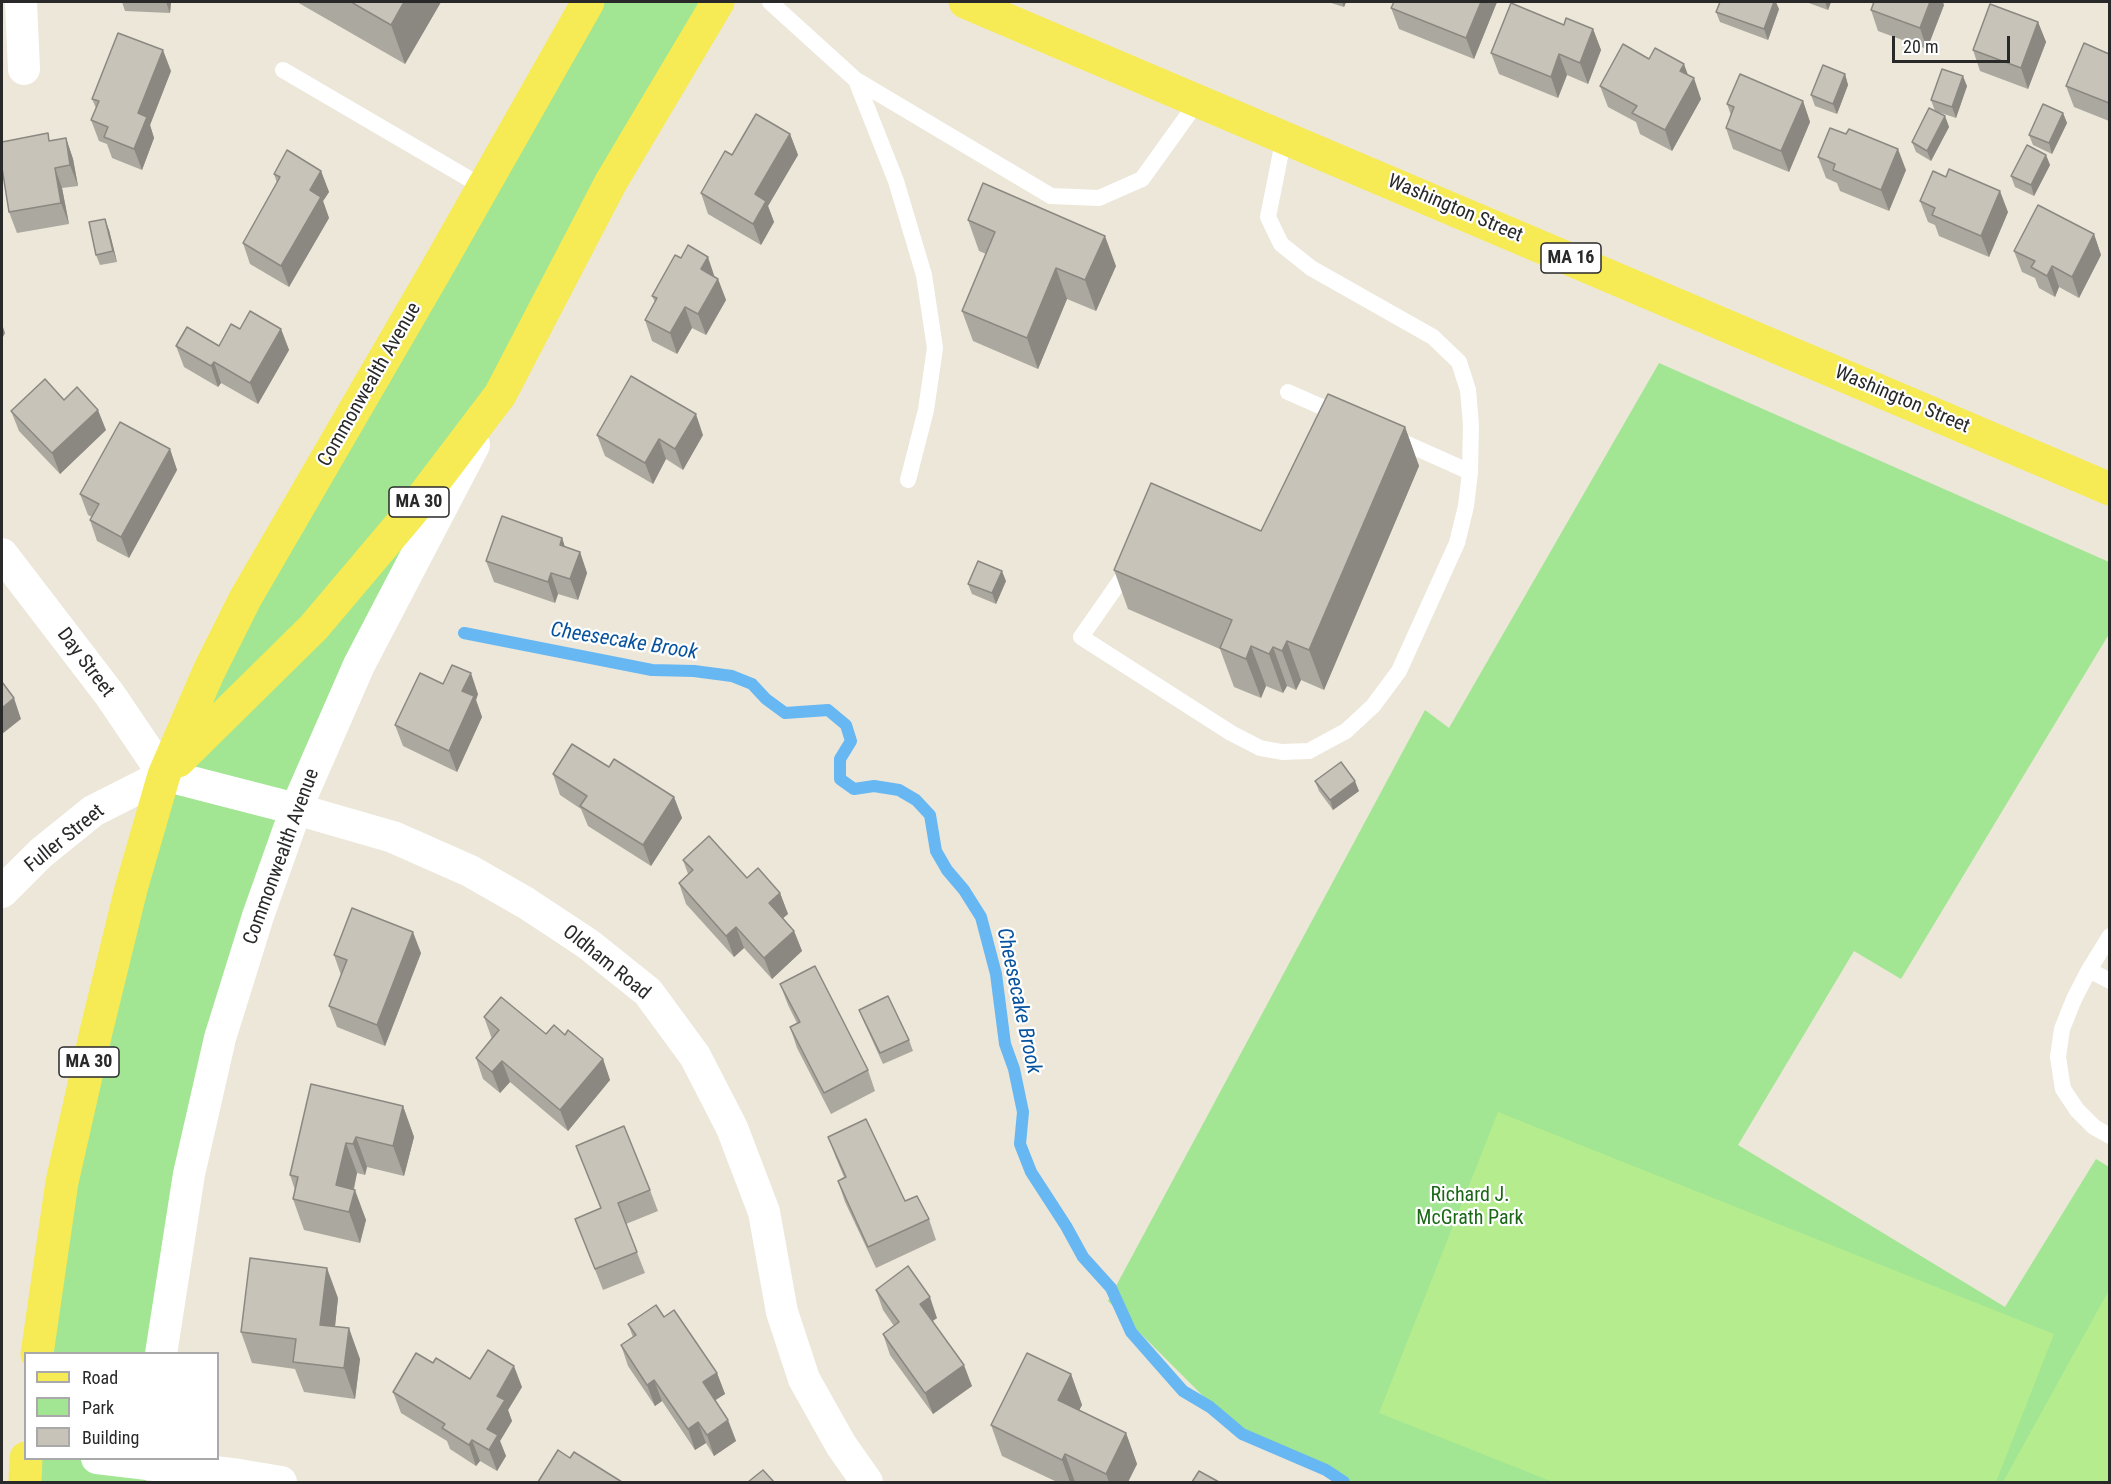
<!DOCTYPE html>
<style>
body{margin:0}
#map{position:relative;width:2111px;height:1484px;overflow:hidden;background:#ece7d9;font-family:"Roboto Condensed",sans-serif}
canvas{display:block}
.frame{position:absolute;inset:0;border:3px solid #292929;pointer-events:none}
.legend{position:absolute;left:24px;top:1352px;width:195px;height:108px;box-sizing:border-box;background:#fff;border:2px solid #a9a9a9;margin:0;padding:8px 10px;list-style:none;font-size:18px;color:#292929}
.legend li{display:flex;align-items:center;gap:12px;height:30px}
.legend b{width:30px;border:2px solid #a9a9a9}
.scale{position:absolute;left:1892px;top:36px;width:118px;height:27px;box-sizing:border-box;border:3px solid #292929;border-top:0;padding-left:8px;font-size:18px;line-height:21px;white-space:nowrap;color:#292929;-webkit-text-stroke:4px #fff;paint-order:stroke}
</style>
<div id="map">
<canvas width="2111" height="1484"></canvas>
<div class="frame"></div>
<ul class="legend">
<li><b style="height:8px;background:#f6eb54"></b>Road</li>
<li><b style="height:16px;background:#a2e593"></b>Park</li>
<li><b style="height:16px;background:#c7c3b9"></b>Building</li>
</ul>
<div class="scale">20 m</div>
</div>
<script>
const ctx = document.querySelector('canvas').getContext('2d');
ctx.lineJoin = 'round';
function fill(path, color) {
  ctx.fillStyle = color;
  ctx.fill(path, 'evenodd');
}
function toPath(rows) {
  const path = new Path2D();
  for (const r of rows) {
    path.moveTo(r[0], r[1]);
    for (let i = 2; i < r.length; i += 2) path.lineTo(r[i], r[i + 1]);
  }
  return path;
}
function strokePath(path, color, width, dash) {
  ctx.strokeStyle = color;
  ctx.lineWidth = width;
  ctx.lineCap = dash ? 'butt' : 'round';
  ctx.setLineDash(dash || []);
  ctx.stroke(path);
}
function write(font, color, halo, rows, align = 'center') {
  ctx.font = font + ' "Roboto Condensed",sans-serif';
  ctx.lineWidth = 4.5;
  ctx.setLineDash([]);
  ctx.textBaseline = 'middle';
  ctx.strokeStyle = halo;
  ctx.fillStyle = color;
  for (const [text, x, y, turn = 0] of rows) {
    ctx.save();
    ctx.translate(x, y);
    ctx.rotate((+turn || 0) * Math.PI / 180);
    ctx.textAlign = isNaN(turn) ? turn : align;
    if (halo) ctx.strokeText(text, 0, 0);
    ctx.fillText(text, 0, 0);
    ctx.restore();
  }
}
const green = toPath([
 [588,2,727,2,500,395,258,916,161,1353,37,1354,164,775],
 [1659,363,2109,562,2109,634,1901,979,1854,951,1738,1145,2005,1307,2096,1159,2109,1167,2109,1482,1345,1482,1328,1471,1257,1441,1231,1424,1108,1301,1425,710,1449,728],
 [26,1459,148,1459,146,1482,25,1482]
]);
const pitch = toPath([
 [1498,1112,2054,1334,1996,1482,1553,1482,1379,1413],
 [2109,1290,2109,1482,2003,1482]
]);
const stream = toPath([
 [464,633,652,670,694,671,732,676,752,684,766,699,785,713,828,710,846,725,851,741,840,759,840,779,854,789,874,786,899,790,916,800,930,815,936,851,947,870,964,890,981,917,996,974,1005,1044,1014,1069,1023,1112,1020,1144,1031,1172,1066,1226,1083,1257,1111,1288,1131,1332,1183,1391,1210,1407,1242,1434,1326,1470,1344,1482]
]);
const service = toPath([
 [770,2,856,80,1051,196,1099,198,1142,179,1198,101],
 [283,70,483,187],
 [856,80,896,181,924,275,935,348,926,410,908,480],
 [1288,392,1340,415],
 [1394,438,1470,472],
 [1125,574,1081,637,1231,733,1260,748,1282,752,1309,751,1346,731,1373,706,1399,671,1457,543,1466,506,1470,472,1471,425,1468,390,1459,362,1433,337,1311,268,1281,244,1268,217,1284,137],
 [2110,936,2089,970,2074,999,2062,1029,2058,1057,2063,1089,2077,1110,2094,1127,2110,1136],
 [2089,970,2110,981]
]);
const minor = toPath([
 [21,2,24,69],
 [2,554,110,695,164,775],
 [164,775,296,809,393,837,470,871,526,903,588,944,648,992,695,1056,732,1128,764,1212,782,1312,804,1379,841,1445,867,1482],
 [2,892,41,853,93,811,164,775],
 [161,1354,189,1174,220,1038,258,916,296,809,359,665,474,445],
 [97,1458,239,1475,281,1482]
]);
const primary = toPath([
 [965,2,2110,489],
 [178,761,314,627,412,511,500,395,611,182,718,2],
 [37,1354,62,1182,96,1032,131,889,164,775,209,671,245,599,436,270,588,2],
 [25,1482,26,1458]
]);
const wall = toPath([
 [122,2,171,2,170,13,125,11],
 [297,2,441,2,405,64],
 [1328,2,1346,2,1344,7],
 [1394,2,1497,2,1474,59,1399,29,1391,8],
 [1806,2,1831,2,1828,10],
 [1944,5,1927,49,1878,31,1871,10],
 [1779,9,1768,40,1720,22,1716,12],
 [2038,22,2046,42,2028,89,1980,71,1973,50],
 [1564,25,1593,29,1601,50,1588,84,1567,75,1558,98,1499,74,1491,53],
 [2109,54,2109,121,2074,107,2066,86],
 [171,71,150,125,154,138,142,170,112,158,107,144,99,141,91,120,96,108,92,99],
 [1845,74,1848,85,1837,114,1815,106,1811,95],
 [1688,75,1701,99,1672,151,1640,134,1636,122,1608,107,1600,86],
 [1967,86,1956,118,1935,111,1931,100],
 [1803,101,1810,122,1789,172,1733,149,1726,128,1731,115,1727,104],
 [2063,113,2067,123,2052,154,2033,145,2029,135],
 [1945,116,1949,127,1931,161,1916,152,1912,142],
 [790,134,798,155,768,206,774,222,761,245,708,214,701,193,732,155],
 [66,138,73,159,78,186,62,188,69,224,17,233,9,212,51,140],
 [2046,155,2050,165,2034,196,2015,187,2011,176],
 [1818,157,1906,170,1889,211,1840,191,1837,183,1826,178],
 [321,171,329,192,323,201,329,218,289,287,250,264,243,243,277,183,274,174],
 [1920,201,2008,212,1989,257,1939,236,1935,225,1928,222],
 [968,220,1116,266,1096,311,1067,299,1038,369,973,341,962,311,986,254,979,251],
 [109,230,117,262,100,265,96,255],
 [2094,234,2101,255,2079,298,2059,287,2055,297,2039,288,2035,278,2022,272,2014,251],
 [715,278,718,279,726,300,706,335,692,328,677,354,652,341,645,320,655,302,652,296],
 [240,329,281,329,289,350,258,404,221,383,218,387,184,367,176,346,219,346],
 [64,400,106,430,60,474,19,431,11,411],
 [1405,427,1419,466,1324,690,1301,680,1296,690,1287,686,1283,693,1266,686,1261,698,1234,687,1220,649,1128,609,1114,570,1261,531],
 [597,435,703,435,683,470,666,459,653,484,605,456],
 [170,449,177,470,129,558,97,541,90,520,92,517,88,515,80,494],
 [562,538,565,547,580,552,587,573,578,600,558,594,555,603,494,582,486,561],
 [1006,581,996,604,972,594,968,584],
 [443,684,478,694,476,700,482,717,457,772,403,746,395,725],
 [609,767,674,797,682,818,651,866,588,826,581,809,560,795,553,774],
 [1315,781,1359,791,1333,810,1319,791],
 [683,860,747,878,780,893,788,914,783,918,794,931,802,951,772,979,744,948,734,957,686,904,679,883,688,874],
 [421,953,385,1046,337,1027,329,1006,341,975,334,955],
 [780,984,868,1070,875,1091,831,1114,797,1048,790,1027,797,1023,788,1005],
 [859,1010,909,1040,913,1051,883,1064,863,1020],
 [484,1017,546,1034,565,1035,603,1059,610,1080,568,1131,510,1082,500,1093,483,1079,476,1058,492,1039],
 [403,1106,414,1137,404,1176,367,1167,365,1175,357,1173,354,1190,366,1220,360,1243,304,1230,293,1199,295,1190,290,1175],
 [828,1137,905,1201,929,1219,936,1240,876,1268,845,1202,838,1181,844,1177,836,1158],
 [576,1146,650,1190,658,1211,626,1224,645,1273,603,1290,575,1219,601,1209],
 [876,1290,937,1318,932,1321,972,1386,933,1414,890,1355,883,1334,894,1326,883,1310],
 [338,1298,335,1326,360,1359,355,1399,304,1392,295,1369,252,1363,241,1332],
 [664,1317,717,1373,725,1394,715,1400,728,1420,736,1441,714,1456,706,1443,695,1450,662,1401,655,1406,628,1366,621,1345,633,1337,628,1324],
 [433,1363,470,1379,522,1387,508,1410,512,1421,500,1441,506,1456,497,1471,480,1461,476,1466,450,1449,447,1441,401,1413,393,1392],
 [1071,1374,1082,1405,1079,1410,1126,1433,1137,1464,1128,1482,1057,1482,1002,1456,991,1425]
]);
const shadedWall = toPath([
 [166,2,171,2,170,13],
 [404,2,441,2,405,64,391,25],
 [1342,2,1346,2,1344,7],
 [1481,2,1497,2,1474,59,1466,38],
 [1774,2,1776,2,1779,9,1768,40,1764,29],
 [1825,2,1831,2,1828,10],
 [1930,2,1943,2,1944,5,1927,49,1920,28],
 [2038,22,2046,42,2028,89,2021,68],
 [1593,29,1601,50,1588,84,1580,63],
 [163,50,171,71,150,125,154,138,142,170,134,149,138,113],
 [1559,54,1567,75,1558,98,1551,77],
 [1684,64,1691,83,1694,78,1701,99,1672,151,1665,130,1680,71],
 [1845,74,1848,85,1837,114,1833,104],
 [1963,76,1967,86,1956,118,1952,107],
 [1803,101,1810,122,1789,172,1781,151],
 [2063,113,2067,123,2052,154,2049,143],
 [1945,116,1949,127,1931,161,1927,151],
 [790,134,798,155,768,206,774,222,761,245,753,224,755,194],
 [66,138,73,159,78,186,70,165],
 [1898,149,1906,170,1889,211,1881,190],
 [2046,155,2050,165,2034,196,2031,185],
 [55,168,62,188,69,224,61,203],
 [321,171,329,192,323,201,329,218,289,287,281,266,310,190],
 [2000,191,2008,212,1989,257,1981,236],
 [105,219,109,230,117,262,113,251],
 [2094,234,2101,255,2079,298,2072,277],
 [1105,236,1116,266,1096,311,1085,280],
 [708,257,715,278,701,269],
 [2052,266,2059,287,2055,297,2047,276],
 [1056,268,1067,299,1038,369,1027,338],
 [718,279,726,300,706,335,698,314],
 [685,307,692,328,677,354,670,333],
 [2,324,5,333,2,339],
 [281,329,289,350,258,404,250,383],
 [214,362,221,383,218,387,211,366],
 [98,410,106,430,60,474,52,453],
 [696,414,703,435,683,470,675,449],
 [1405,427,1419,466,1324,690,1309,650],
 [659,439,666,459,653,484,645,463],
 [170,449,177,470,129,558,121,537],
 [562,538,569,559,560,545],
 [580,552,587,573,578,600,570,579],
 [1002,571,1006,581,996,604,992,593],
 [551,573,558,594,555,603,548,582],
 [1287,641,1301,680,1296,690,1282,651],
 [1251,646,1266,686,1261,698,1246,659],
 [1273,647,1287,686,1283,693,1269,654],
 [471,673,478,694,476,700,482,717,457,772,449,751,462,691],
 [14,698,21,719,2,734,2,708],
 [1355,781,1359,791,1333,810,1330,800],
 [674,797,682,818,651,866,643,845],
 [780,893,788,914,776,924,769,903],
 [736,927,744,948,734,957,726,936],
 [794,931,802,951,772,979,764,958],
 [413,932,421,953,385,1046,377,1025],
 [603,1059,610,1080,568,1131,560,1110],
 [502,1061,510,1082,500,1093,492,1072],
 [403,1106,414,1137,404,1176,393,1146],
 [356,1137,367,1167,365,1175,353,1144],
 [346,1143,357,1173,348,1212,336,1185],
 [355,1190,366,1220,360,1243,349,1212],
 [327,1268,338,1298,332,1355,320,1325],
 [930,1297,937,1318,927,1325,920,1304],
 [349,1328,360,1359,355,1399,344,1368],
 [964,1365,972,1386,933,1414,925,1393],
 [514,1366,522,1387,508,1410,512,1421,500,1441,506,1456,497,1471,489,1450,487,1429,497,1396],
 [717,1373,725,1394,711,1403,703,1382],
 [1071,1374,1082,1405,1069,1430,1058,1400],
 [654,1380,662,1401,655,1406,647,1385],
 [728,1420,736,1441,714,1456,707,1435],
 [698,1422,706,1443,695,1450,688,1429],
 [1126,1433,1137,1464,1128,1482,1109,1482,1106,1474],
 [472,1440,480,1461,476,1466,469,1445],
 [1065,1454,1075,1482,1070,1482,1062,1460]
]);
const building = toPath([
 [351,2,404,2,391,25,351,2],
 [1394,2,1481,2,1466,38,1391,8,1394,2],
 [1720,2,1774,2,1764,29,1716,12,1720,2],
 [1874,2,1930,2,1920,28,1871,10,1874,2],
 [1511,3,1564,25,1566,18,1593,29,1580,63,1559,54,1551,77,1491,53,1511,3],
 [1990,4,2038,22,2021,68,1973,50,1990,4],
 [118,33,163,50,138,113,147,117,134,149,104,137,108,127,91,120,99,101,92,99,118,33],
 [2084,43,2109,54,2109,103,2066,86,2084,43],
 [1623,44,1649,59,1655,48,1684,64,1680,71,1694,78,1665,130,1632,113,1637,106,1600,86,1623,44],
 [1823,65,1845,74,1833,104,1811,95,1823,65],
 [1942,69,1963,76,1952,107,1931,100,1942,69],
 [1740,74,1803,101,1781,151,1726,128,1734,107,1727,104,1740,74],
 [2043,104,2063,113,2049,143,2029,135,2043,104],
 [1929,108,1945,116,1927,151,1912,142,1929,108],
 [756,114,790,134,755,194,766,201,753,224,701,193,725,151,732,155,756,114],
 [1830,128,1846,134,1849,129,1898,149,1881,190,1833,170,1835,164,1818,157,1830,128],
 [48,133,49,141,66,138,70,165,55,168,61,203,9,212,2,168,2,142,48,133],
 [2027,145,2046,155,2031,185,2011,176,2027,145],
 [287,150,321,171,310,190,321,197,281,266,243,243,280,177,274,174,287,150],
 [1949,169,2000,191,1981,236,1932,215,1935,208,1920,201,1933,171,1946,177,1949,169],
 [983,183,1105,236,1085,280,1056,268,1027,338,962,311,995,232,968,220,983,183],
 [2038,205,2094,234,2072,277,2052,266,2047,276,2031,267,2035,261,2014,251,2038,205],
 [105,219,113,251,96,255,89,222,105,219],
 [688,245,708,257,701,269,718,279,698,314,685,307,670,333,645,320,657,298,652,296,675,255,681,258,688,245],
 [250,311,281,329,250,383,214,362,211,366,176,346,187,327,219,346,231,324,240,329,250,311],
 [631,376,696,414,675,449,659,439,645,463,597,435,631,376],
 [45,379,64,400,77,387,98,410,52,453,11,411,45,379],
 [1328,394,1405,427,1309,650,1287,641,1282,651,1273,647,1269,654,1251,646,1246,659,1220,648,1232,620,1114,570,1151,483,1261,531,1328,394],
 [120,422,170,449,121,537,90,520,99,504,80,494,120,422],
 [502,516,562,538,560,545,580,552,570,579,551,573,548,582,486,561,502,516],
 [978,561,1002,571,992,593,968,584,978,561],
 [452,665,471,673,462,691,474,696,449,751,395,725,420,673,443,684,452,665],
 [2,682,14,698,2,708,2,682],
 [572,744,609,767,614,759,674,797,643,845,580,806,587,796,553,774,572,744],
 [1341,762,1355,781,1330,800,1315,781,1341,762],
 [709,836,747,878,758,868,780,893,769,903,794,931,764,958,736,927,726,936,679,883,693,870,683,860,709,836],
 [352,908,413,932,377,1025,329,1006,347,960,334,955,352,908],
 [815,966,868,1070,824,1093,790,1027,800,1022,780,984,815,966],
 [888,996,909,1040,880,1053,859,1010,888,996],
 [501,997,546,1034,554,1025,565,1035,568,1030,603,1059,560,1110,502,1061,492,1072,476,1058,499,1030,484,1017,501,997],
 [311,1084,403,1106,393,1146,356,1137,353,1144,346,1143,336,1185,355,1190,349,1212,293,1199,298,1177,290,1175,311,1084],
 [866,1119,905,1201,917,1196,929,1219,868,1247,838,1181,846,1177,828,1137,866,1119],
 [624,1126,650,1190,618,1203,637,1252,595,1269,575,1219,601,1208,576,1146,624,1126],
 [250,1258,327,1268,320,1325,349,1328,344,1368,293,1362,296,1339,241,1332,250,1258],
 [908,1266,930,1297,920,1304,964,1365,925,1393,883,1334,899,1322,876,1290,908,1266],
 [656,1305,664,1317,674,1310,717,1373,703,1382,728,1420,707,1435,698,1422,688,1429,654,1380,647,1385,621,1345,636,1335,628,1324,656,1305],
 [488,1350,514,1366,497,1396,505,1400,487,1429,498,1435,489,1450,472,1440,469,1445,442,1428,445,1424,393,1392,416,1353,433,1363,436,1358,470,1379,488,1350],
 [1027,1353,1071,1374,1058,1400,1126,1433,1106,1474,1065,1454,1062,1460,991,1425,1027,1353],
 [558,1450,570,1458,574,1452,622,1482,538,1482,558,1450],
 [763,1470,774,1482,748,1482,763,1470],
 [1199,1471,1219,1482,1192,1482,1199,1471]
]);
const shields = [
 [1571,258,60],
 [419,502,60],
 [89,1062,60]
];
const shieldNames = [
 ["MA 16",1571,258],
 ["MA 30",419,502],
 ["MA 30",89,1062]
];
const streetNames = [
 ["Washington Street",1455,209,23],
 ["Commonwealth Avenue",370,385,-60],
 ["Washington Street",1902,400,23],
 ["Day Street",85,663,53],
 ["Fuller Street",65,839,-39],
 ["Commonwealth Avenue",282,857,-70],
 ["Oldham Road",606,963,39]
];
const parkNames = [
 ["Richard J.",1470,1196],
 ["McGrath Park",1470,1219]
];
const waterNames = [
 ["Cheesecake Brook",624,642,9],
 ["Cheesecake Brook",1018,1001,78]
];
fill(green, '#a2e593');
fill(pitch, '#b5ed8e');
strokePath(stream, '#67b7f3', 12);
strokePath(service, '#fff', 16);
strokePath(minor, '#fff', 32);
strokePath(primary, '#f6eb54', 33);
fill(wall, '#aba89f');
fill(shadedWall, '#8b8882');
fill(building, '#c7c3b9');
strokePath(building, '#8b8882', 1.5);
for (const [x, y, w] of shields) {
  const box = new Path2D();
  box.roundRect(x - w / 2, y - 15, w, 30, 4.5);
  ctx.fillStyle = '#fff';
  ctx.fill(box);
  strokePath(box, '#292929', 1.5);
}
write('bold 18px', '#292929', null, shieldNames);
write('20px', '#292929', '#fff', streetNames);
write('20px', '#1a6816', '#fff', parkNames);
write('italic 21px', '#07529e', '#fff', waterNames);
</script>
